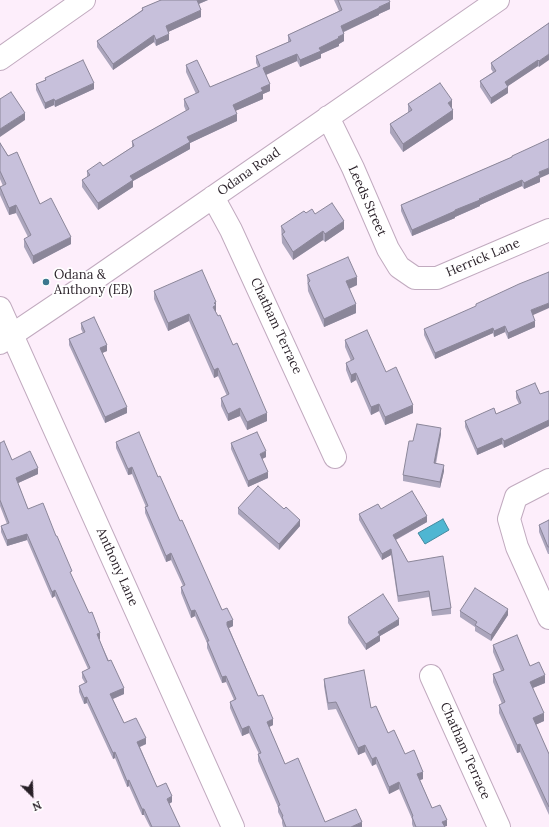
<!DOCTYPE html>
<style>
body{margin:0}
#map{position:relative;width:549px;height:827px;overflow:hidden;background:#fdeefb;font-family:Lora,serif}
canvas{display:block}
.north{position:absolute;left:12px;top:775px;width:40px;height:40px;-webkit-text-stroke:3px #fff;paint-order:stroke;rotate:156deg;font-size:11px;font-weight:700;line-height:16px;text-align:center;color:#281f27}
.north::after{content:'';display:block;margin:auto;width:14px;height:18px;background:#281f27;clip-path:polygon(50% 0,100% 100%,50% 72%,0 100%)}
</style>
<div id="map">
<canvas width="549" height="827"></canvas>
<div class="north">N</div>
</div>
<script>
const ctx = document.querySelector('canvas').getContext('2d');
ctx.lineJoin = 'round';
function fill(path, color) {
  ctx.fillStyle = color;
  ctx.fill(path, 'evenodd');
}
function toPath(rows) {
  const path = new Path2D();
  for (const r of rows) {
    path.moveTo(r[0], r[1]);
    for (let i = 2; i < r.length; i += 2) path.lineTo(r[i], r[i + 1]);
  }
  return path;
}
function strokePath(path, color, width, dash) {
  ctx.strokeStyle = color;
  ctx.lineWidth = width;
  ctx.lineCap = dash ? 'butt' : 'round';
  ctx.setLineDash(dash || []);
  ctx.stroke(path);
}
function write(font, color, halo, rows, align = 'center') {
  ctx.font = font + ' Lora,serif';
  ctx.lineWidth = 3.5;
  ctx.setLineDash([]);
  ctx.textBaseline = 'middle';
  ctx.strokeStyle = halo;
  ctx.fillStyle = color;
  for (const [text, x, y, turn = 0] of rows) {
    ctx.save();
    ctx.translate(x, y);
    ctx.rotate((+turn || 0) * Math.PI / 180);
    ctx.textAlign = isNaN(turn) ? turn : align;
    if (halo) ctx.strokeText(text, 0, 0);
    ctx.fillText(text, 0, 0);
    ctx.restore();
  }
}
const water = toPath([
 [443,519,449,530,425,544,418,533,443,519]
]);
const minor = toPath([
 [0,59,84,0],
 [328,117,353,168,388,249,399,267,415,278,437,278,549,230],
 [213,197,231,230,335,457],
 [0,308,233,827],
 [0,343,89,283,498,0],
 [549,480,516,497,509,519,517,547,549,618],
 [431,676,499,827]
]);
const wall = toPath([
 [161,0,208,0,199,4,201,17,168,32,169,40,156,46,154,42,113,70,97,47,97,41,142,10,142,8],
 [334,0,389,0,390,9,379,14,379,15,344,32,344,41,339,44,339,46,321,54,321,58,300,67,297,61,266,75,270,91,263,94,263,99,235,111,237,121,190,143,190,149,133,181,133,187,98,210,82,187,82,180,87,177,87,171,103,166,132,147,132,141,186,111,184,106,184,99,196,94,186,72,186,65,210,87,258,67,256,63,256,56,288,42,288,35,339,11],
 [549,23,539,67,538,66,508,86,508,93,491,104,480,87,480,81,493,72,491,69,491,63],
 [45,78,94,89,55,107,54,105,45,109,36,90,36,84,45,80],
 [408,104,452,109,453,119,403,152,390,133,390,124,408,113],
 [0,143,40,204,71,244,33,264,24,247,24,239,28,237,16,213,9,215,0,195,0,187,3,186,0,179],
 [512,156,540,178,540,182,524,189,522,186,480,205,480,206,455,217,455,218,412,236,401,211,401,205,512,157],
 [306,213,315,214,344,229,325,242,323,240,293,260,282,243,281,226],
 [307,275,357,285,349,289,356,313,324,327,308,291],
 [154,291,216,309,216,313,267,421,247,430,240,416,228,421,221,406,221,398,227,396,218,376,214,378,189,321,168,331,154,299],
 [476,304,533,315,535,327,508,339,505,332,494,337,493,333,435,359,424,335,424,329,476,307],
 [81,323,107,351,102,353,127,413,105,423,69,345,69,339,83,333,81,329],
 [345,340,386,372,413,413,385,425,379,411,371,415,356,380,351,383,346,370,346,363,351,361,345,347],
 [516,391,540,394,549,391,549,426,504,448,502,444,477,455,465,427,465,421,496,414,519,404,516,398],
 [441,434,436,464,444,471,440,488,403,481,403,475,413,441],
 [116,442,158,477,180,521,222,610,233,626,229,628,258,696,273,725,269,727,285,764,325,822,362,827,283,827,282,823,282,820,278,812,278,807,258,761,258,754,259,754,249,733,242,736,230,708,230,702,234,700,226,682,222,683,207,648,207,643,195,616,191,618,181,593,181,587,183,586,171,560,166,562,145,513,145,507,146,507,132,474,128,475,116,448],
 [0,443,12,460,38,474,18,483,28,509,72,577,100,639,99,639,124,694,113,699,124,723,146,744,140,747,157,787,172,802,169,804,180,827,150,827,144,815,142,815,129,786,127,787,115,758,113,759,87,703,84,704,79,692,79,686,85,683,82,678,82,672,88,669,55,596,52,598,27,540,7,546,1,532,1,526,7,524,0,506],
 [231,443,266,457,262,459,268,478,248,487,231,449],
 [238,508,300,526,279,550,238,514],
 [381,509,427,522,396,540,408,562,451,608,451,614,432,616,429,597,398,602,391,555,382,560,359,520,359,514],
 [549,520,549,554,548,554,539,532,539,525],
 [460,611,508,615,491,641,475,631,475,627,460,617],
 [348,617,399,625,380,636,380,641,366,650,348,623],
 [493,645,530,666,545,683,533,688,544,721,535,725,549,754,549,815,520,752,517,753,499,713,499,705,502,704,493,682,493,674,501,671,493,652],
 [324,679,371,708,388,733,423,779,420,780,432,808,447,826,413,827,412,824,412,819,399,789,389,794,376,764,372,766,365,752,358,755,336,709,328,710,324,686]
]);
const shadedWall = toPath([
 [196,0,208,0,196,5],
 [390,2,390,9,379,14,379,15,341,33,341,26],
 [201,10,201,17,166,33,166,26],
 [169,34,169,40,156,46,156,40],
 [344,34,344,41,339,44,339,46,321,54,321,58,300,67,300,60,319,48],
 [154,35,154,42,113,70,113,64],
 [297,54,297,61,263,76,263,68],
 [549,54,549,60,539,67,539,61],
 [538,60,538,66,505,88,505,82],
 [94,83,94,89,55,107,55,101],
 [270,84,270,91,263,94,263,99,233,112,233,105,261,88],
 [508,87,508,93,491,104,491,98],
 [54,99,54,105,45,109,45,103],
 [452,100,452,109,448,103],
 [453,110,453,119,403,152,403,144],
 [25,113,25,120,0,137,0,129],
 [237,114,237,121,190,143,190,149,133,181,133,187,98,210,98,203,130,176,187,137],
 [549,168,549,174,540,178,540,182,524,189,524,183,539,172],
 [522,180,522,186,480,205,480,206,455,217,455,218,412,236,412,230],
 [16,205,16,213,9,215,9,208],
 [344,221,344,229,325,242,325,234],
 [323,231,323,240,293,260,293,252],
 [71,237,71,244,33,264,33,256],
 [357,277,357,285,346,290,346,281],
 [216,302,216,313,213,307,214,303],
 [549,303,549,308,531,316,531,310],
 [356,304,356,313,324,327,324,319],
 [189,314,189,321,168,331,168,323],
 [535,321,535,327,508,339,508,333],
 [505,326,505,332,494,337,494,331],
 [493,328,493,333,435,359,435,353],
 [107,345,107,351,100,354,100,348],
 [218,368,218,376,214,378,214,370],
 [356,373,356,380,351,383,351,375],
 [379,404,379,411,371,415,371,407],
 [413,405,413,413,385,425,385,417],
 [127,407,127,413,105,423,105,417],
 [240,408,240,416,228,421,228,414],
 [267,413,267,421,247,430,247,422],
 [549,420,549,426,504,448,504,441],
 [441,428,441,434,434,469,434,463],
 [502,438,502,444,477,455,477,449],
 [266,451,266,457,260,460,260,454],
 [444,465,444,471,440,488,440,482],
 [132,467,132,474,128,475,128,469],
 [38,468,38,474,16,484,16,478],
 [268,472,268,478,248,487,248,481],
 [427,516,427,522,393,541,393,535],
 [300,520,300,526,279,550,279,544],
 [27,534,27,540,7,546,7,540],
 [391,549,391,555,382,560,382,554],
 [171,553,171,560,166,562,166,556],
 [55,590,55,596,52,598,52,592],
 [508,609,508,615,491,641,491,635],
 [195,610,195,616,191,618,191,611],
 [399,619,399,625,380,636,380,641,366,650,366,644,378,632],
 [233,620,233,626,227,629,227,622],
 [100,633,100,639,97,640,97,634],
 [545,675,545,683,530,689,530,682],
 [226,676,226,682,222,683,222,677],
 [124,688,124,694,110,700,110,694],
 [87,697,87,703,84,704,84,698],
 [544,713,544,721,533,726,533,718],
 [273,719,273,725,267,728,267,722],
 [249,726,249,733,242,736,242,729],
 [146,738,146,744,137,748,137,742],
 [520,744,520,752,517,753,517,745],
 [365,745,365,752,358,755,358,748],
 [115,752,115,758,113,759,113,753],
 [376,757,376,764,372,766,372,759],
 [423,772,423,779,417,781,417,774],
 [129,780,129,786,127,787,127,781],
 [399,782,399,789,389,794,389,787],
 [172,796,172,802,167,805,167,799],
 [142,809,144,809,144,815,142,815],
 [447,820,447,826,442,827,442,822],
 [362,822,362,827,351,827]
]);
const building = toPath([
 [161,0,197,0,201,10,166,26,169,34,156,40,154,35,113,64,97,41,143,10,142,8,161,0],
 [338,0,389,0,390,2,379,7,379,8,341,26,344,34,338,37,339,38,319,48,321,51,300,60,297,54,263,68,270,84,261,88,263,91,233,105,237,114,187,137,190,142,130,176,133,180,98,203,82,180,90,175,87,171,100,162,103,166,134,146,132,141,189,109,184,99,199,92,186,65,197,60,210,87,260,66,256,56,291,41,288,35,342,10,338,0],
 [549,23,549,54,539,61,538,60,505,82,508,87,491,98,480,81,496,71,491,63,549,23],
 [83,60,94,83,55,101,54,99,45,103,36,84,46,80,45,78,83,60],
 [440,83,452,100,448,103,453,110,403,144,390,124,412,110,408,104,440,83],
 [11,92,25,113,0,129,0,99,11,92],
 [549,139,549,168,539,172,540,175,524,183,522,180,479,199,480,200,455,210,455,211,412,230,401,205,512,157,512,156,549,139],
 [0,143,8,156,17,152,40,204,51,198,71,237,33,256,24,239,31,235,16,205,9,208,0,187,6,184,0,171,0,143],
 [332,203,344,221,325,234,323,231,293,252,282,234,285,232,281,226,304,211,306,213,312,209,315,214,332,203],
 [348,257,357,277,346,281,356,304,324,319,308,283,310,281,307,275,348,257],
 [202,270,216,302,214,303,216,305,213,307,218,316,220,315,233,345,237,343,267,413,247,422,240,408,228,414,221,398,229,394,218,368,214,370,189,314,168,323,154,291,202,270],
 [549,272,549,303,531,310,535,321,508,333,505,326,494,331,493,328,435,353,424,329,476,306,476,304,519,284,549,272],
 [94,317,107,345,100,348,127,407,105,417,69,339,85,332,81,323,94,317],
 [367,330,386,372,396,367,413,405,385,417,379,404,371,407,356,373,351,375,346,363,354,359,345,340,367,330],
 [535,383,540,394,549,391,549,420,504,441,502,438,477,449,465,421,494,408,496,414,521,403,516,391,535,383],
 [417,424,441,428,434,463,444,465,440,482,403,475,409,441,413,441,417,424],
 [139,432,158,477,160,476,180,521,182,520,222,610,227,608,233,620,227,622,227,625,258,696,263,695,273,719,267,722,285,764,298,758,325,822,356,809,362,822,351,827,286,827,282,817,283,816,278,806,280,805,258,754,261,753,249,726,242,729,230,702,236,699,226,676,222,677,207,641,209,641,195,610,191,611,181,587,185,585,171,553,166,556,145,507,148,506,132,467,128,469,116,442,139,432],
 [257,432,266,451,260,454,268,472,248,481,231,443,257,432],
 [4,441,12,460,30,451,38,468,16,478,28,509,43,503,56,536,57,536,72,571,70,572,89,613,92,612,100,633,97,634,108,661,111,660,124,688,110,694,124,723,136,718,146,738,137,742,157,787,166,783,172,796,167,799,180,827,152,827,144,809,142,809,129,780,127,781,115,752,113,753,87,697,84,698,79,686,87,682,82,672,90,668,55,590,52,592,27,534,7,540,1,526,9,523,0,500,0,443,4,441],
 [258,486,284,509,286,507,300,520,279,544,238,508,258,486],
 [412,491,427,516,393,535,408,562,443,556,451,608,432,611,429,591,398,596,391,549,382,554,359,514,378,504,381,509,412,491],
 [549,520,549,547,548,547,539,525,549,520],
 [475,588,508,609,491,635,475,625,477,622,460,611,475,588],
 [383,594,399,619,378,632,380,635,366,644,348,617,383,594],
 [517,635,530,666,539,662,545,675,530,682,544,713,533,718,549,754,549,807,520,744,517,745,499,705,505,702,493,674,504,670,493,645,517,635],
 [364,670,371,708,376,706,388,733,394,730,405,754,414,750,423,772,417,774,432,808,440,805,447,820,442,822,445,827,416,827,412,817,413,816,399,782,389,787,376,757,372,759,365,745,358,748,336,702,328,703,324,679,364,670]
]);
const markers = [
 [46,282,4,"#3c778f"]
];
const streetNames = [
 ["Odana Road",249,172,-35],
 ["Leeds Street",367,201,66],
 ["Herrick Lane",483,258,-23],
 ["Chatham Terrace",276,326,65],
 ["Anthony Lane",117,567,66],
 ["Chatham Terrace",465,751,66]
];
const poiNames = [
 ["Odana &",54,275],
 ["Anthony (EB)",54,290]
];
fill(water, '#4fb6d2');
strokePath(water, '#43899f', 1);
strokePath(minor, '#c1aabf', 24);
strokePath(minor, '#fff', 22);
fill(wall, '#aba5bc');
fill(shadedWall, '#8b8699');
fill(building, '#c7c0db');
strokePath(building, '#8b8699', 1);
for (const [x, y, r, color] of markers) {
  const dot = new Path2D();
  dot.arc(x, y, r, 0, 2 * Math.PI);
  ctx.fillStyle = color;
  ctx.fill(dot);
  strokePath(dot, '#fff', 1.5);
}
write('13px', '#281f27', '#fff', streetNames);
write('13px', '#281f27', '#fff', poiNames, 'left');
</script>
